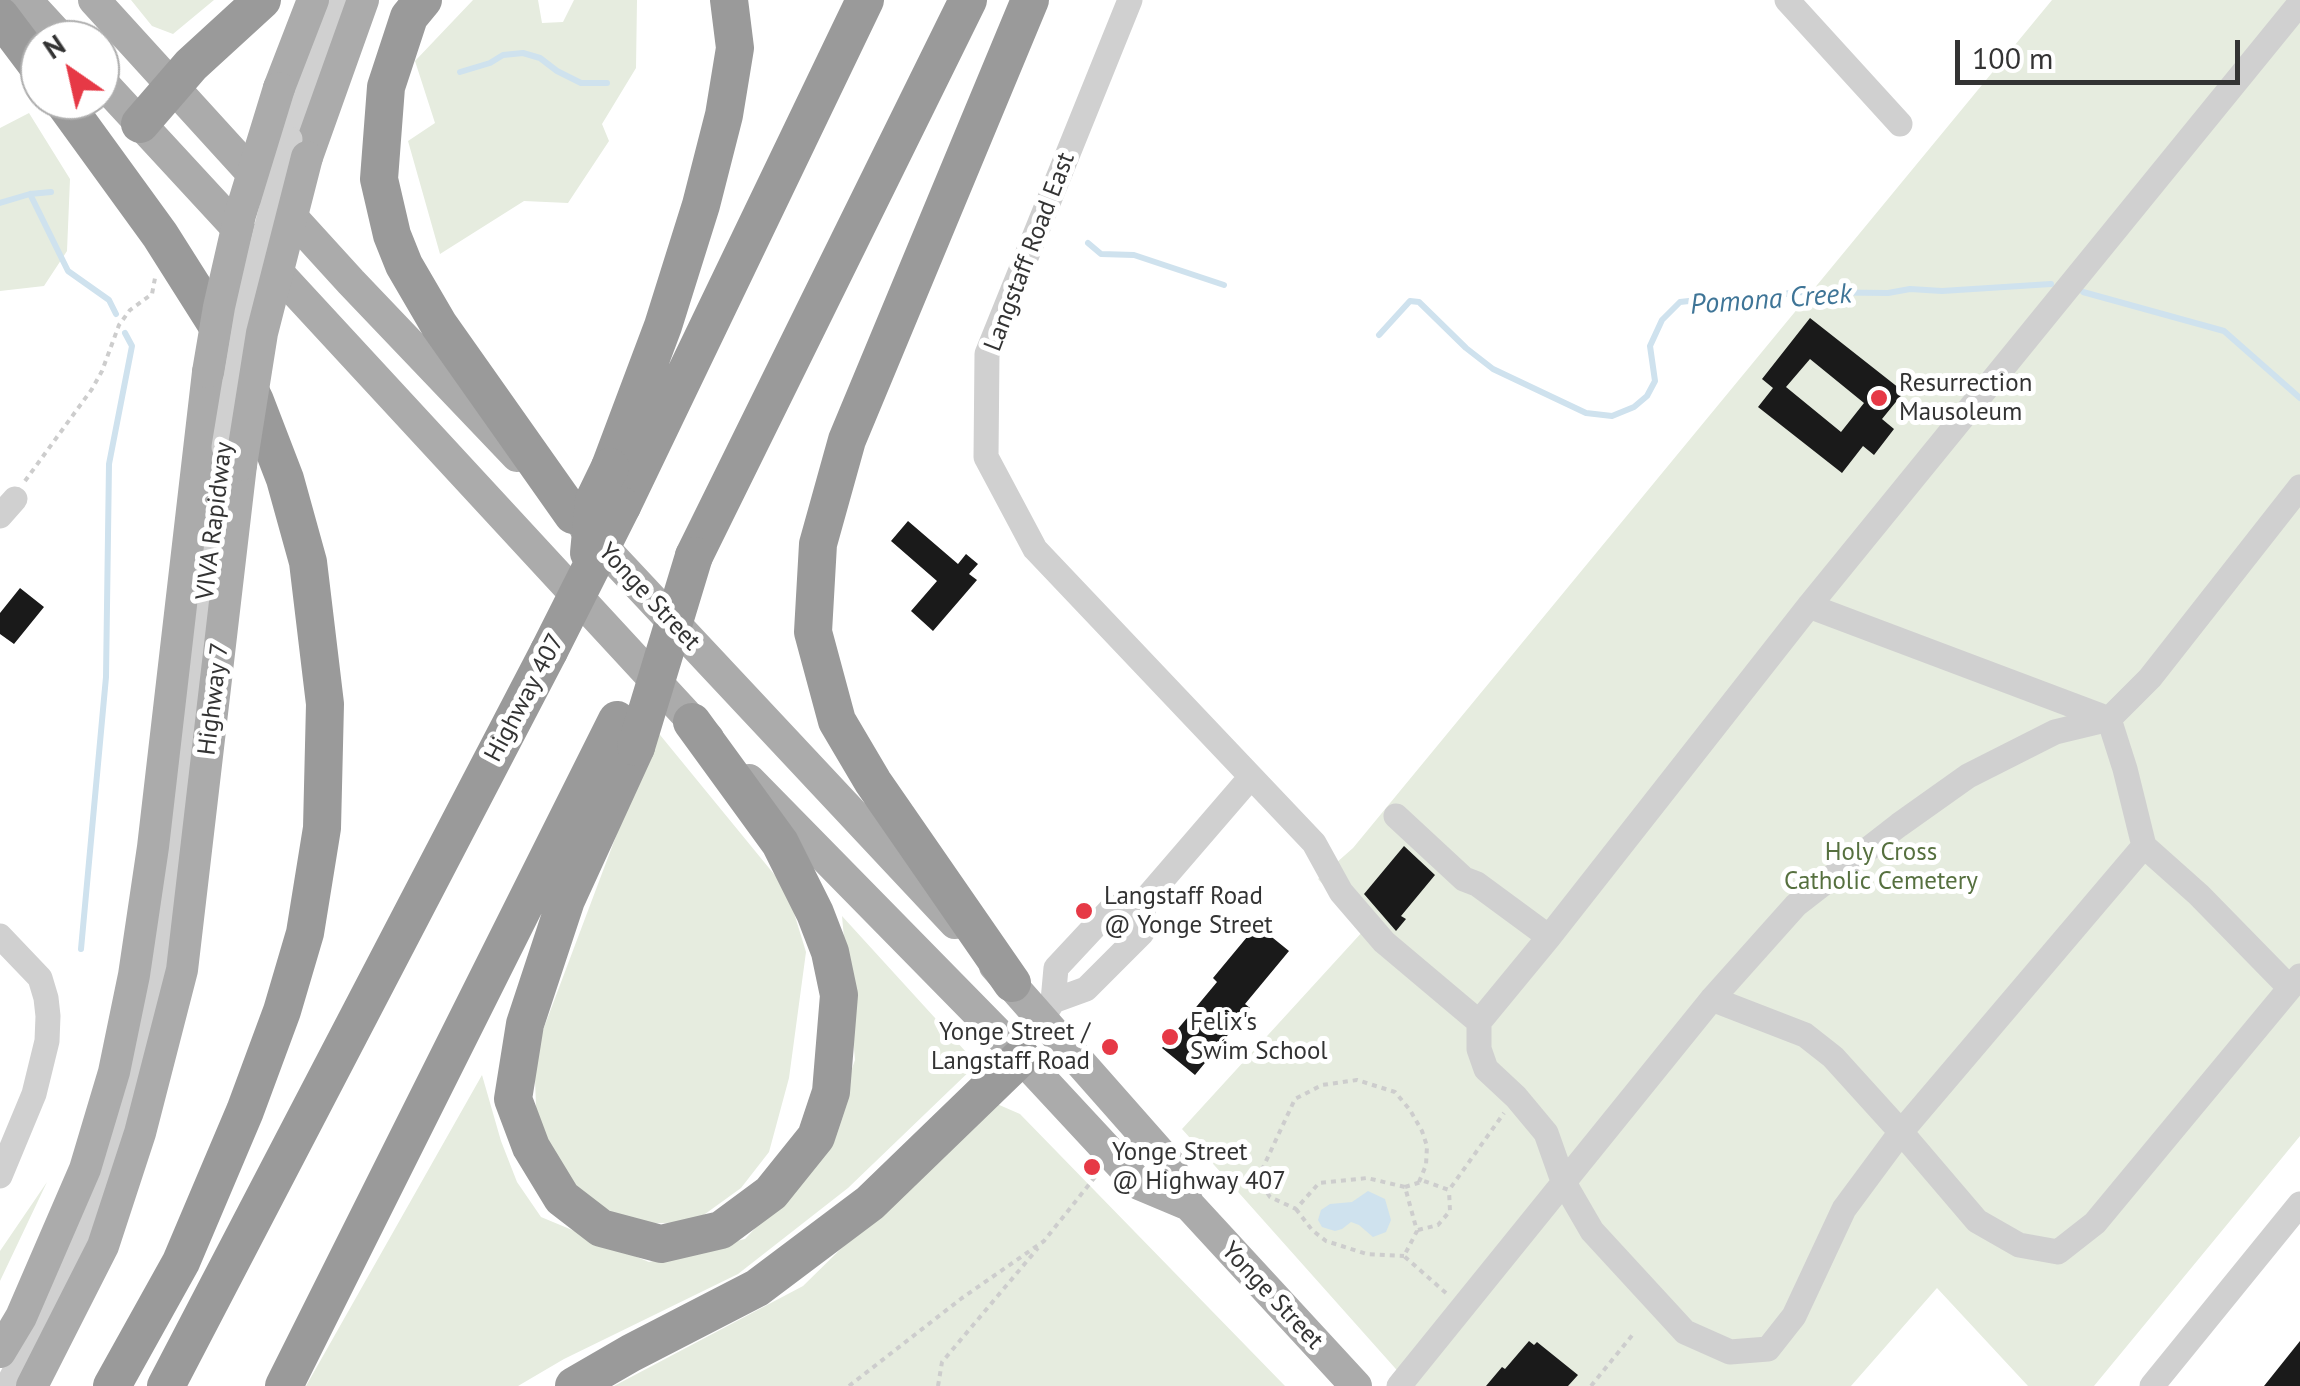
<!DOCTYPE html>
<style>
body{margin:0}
#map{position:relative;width:2300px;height:1386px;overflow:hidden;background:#fff;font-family:"PT Sans",sans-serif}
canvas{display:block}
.north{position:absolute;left:20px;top:20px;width:100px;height:100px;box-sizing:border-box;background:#fff;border:2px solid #adadad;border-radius:50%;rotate:326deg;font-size:28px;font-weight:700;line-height:40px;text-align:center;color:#333}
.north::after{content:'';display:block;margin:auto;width:35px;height:45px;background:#e63946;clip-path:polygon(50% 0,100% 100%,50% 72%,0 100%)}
.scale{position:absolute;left:1955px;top:40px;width:285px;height:45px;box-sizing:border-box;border:5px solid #333;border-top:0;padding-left:12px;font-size:30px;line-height:35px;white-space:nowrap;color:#333;-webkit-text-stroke:8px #fff;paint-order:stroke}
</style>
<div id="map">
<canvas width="2300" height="1386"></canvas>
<div class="north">N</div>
<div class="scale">100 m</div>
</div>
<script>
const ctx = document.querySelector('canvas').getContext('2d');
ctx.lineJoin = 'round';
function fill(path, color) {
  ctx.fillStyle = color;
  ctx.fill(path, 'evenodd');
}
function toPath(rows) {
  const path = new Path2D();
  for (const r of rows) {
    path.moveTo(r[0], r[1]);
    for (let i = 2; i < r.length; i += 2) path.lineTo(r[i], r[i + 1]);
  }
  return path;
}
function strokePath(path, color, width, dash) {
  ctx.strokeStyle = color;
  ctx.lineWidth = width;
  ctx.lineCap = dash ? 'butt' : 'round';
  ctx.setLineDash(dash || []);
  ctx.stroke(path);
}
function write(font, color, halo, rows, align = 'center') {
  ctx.font = font + ' "PT Sans",sans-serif';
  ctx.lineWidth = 10;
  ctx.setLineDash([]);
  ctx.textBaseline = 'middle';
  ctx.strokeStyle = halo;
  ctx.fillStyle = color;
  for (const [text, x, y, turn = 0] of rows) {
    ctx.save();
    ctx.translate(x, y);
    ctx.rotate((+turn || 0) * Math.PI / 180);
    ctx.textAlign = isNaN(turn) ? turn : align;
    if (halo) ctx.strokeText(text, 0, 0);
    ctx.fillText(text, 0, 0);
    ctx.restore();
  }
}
const green = toPath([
 [131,0,214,0,173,34,152,26],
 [473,0,538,0,542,23,563,22,574,0,637,0,636,68,602,124,609,141,568,203,524,201,440,254,408,141,435,123,415,61],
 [2052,0,2300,0,2300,1136,2094,1386,2028,1386,1937,1288,1851,1386,1411,1386,1182,1129,1364,930,1318,879,1353,848],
 [29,113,70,179,67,251,44,286,0,291,0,128],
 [656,730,787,890,806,952,789,1078,769,1152,741,1188,694,1222,632,1224,574,1190,537,1131,534,1054],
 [842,916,977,1064,848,1188,738,1274,564,1359,518,1386,306,1386,482,1075,501,1141,517,1182,541,1217,649,1262,745,1239,821,1159,855,1060],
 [997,1104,1020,1114,1285,1386,614,1386,803,1286,975,1117],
 [47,1182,0,1281,0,1251]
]);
const water = toPath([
 [1368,1191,1385,1199,1391,1220,1386,1232,1373,1237,1359,1225,1351,1222,1342,1229,1335,1231,1322,1227,1318,1220,1321,1210,1330,1204,1352,1202]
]);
const stream = toPath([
 [460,72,490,63,503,55,523,53,540,58,557,71,581,83,607,83],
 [30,194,68,271,109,300,116,314],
 [0,203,30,194,51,192],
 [1088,243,1101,254,1134,255,1224,285],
 [2083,292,2224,331,2300,398],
 [1379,335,1410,301,1419,302,1466,348,1493,369,1586,413,1612,416,1634,407,1647,396,1655,381,1650,346,1662,320,1680,302,1716,298,1760,301,1793,292,1888,293,1910,289,1942,291,2051,284],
 [81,949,106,677,109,464,132,346,125,333]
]);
const building = toPath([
 [1810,318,1904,392,1882,419,1894,429,1874,455,1863,446,1842,473,1758,407,1773,388,1762,379],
 [1810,359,1864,403,1841,432,1786,387],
 [908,521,958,564,966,554,978,564,969,574,977,580,933,631,911,611,937,581,891,541],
 [20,588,44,607,14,644,0,634,0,613],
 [1404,846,1435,875,1401,916,1406,919,1396,931,1364,894],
 [1257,925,1289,951,1245,1004,1250,1008,1195,1075,1162,1048,1217,982,1213,978],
 [1529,1341,1534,1345,1537,1342,1578,1375,1568,1386,1486,1386,1502,1367,1505,1369],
 [2300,1341,2300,1386,2264,1386]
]);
const path = toPath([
 [25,481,92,389,102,371,119,325,130,310,152,294,155,278],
 [1419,1182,1426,1165,1427,1146,1422,1131,1410,1110,1395,1092,1357,1080,1322,1085,1295,1099,1260,1174,1264,1188,1270,1197,1296,1209,1319,1183,1367,1178,1405,1187,1417,1231,1404,1256,1446,1293],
 [1405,1187,1424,1181,1449,1190,1504,1113],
 [1296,1209,1312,1230,1326,1241,1367,1254,1404,1256],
 [1418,1230,1438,1225,1450,1211,1449,1190],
 [849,1386,962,1298,1044,1241,1095,1177],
 [938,1386,942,1362,1038,1248],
 [1591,1386,1634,1333]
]);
const minor = toPath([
 [1130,0,987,354,986,457,1035,549,1314,843,1341,892,1384,942,1479,1022],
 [1787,0,1900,124],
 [290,139,341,0],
 [0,516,15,499],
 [1809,606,2109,719,2125,769,2144,846,2199,895,2290,988],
 [1396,816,1464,879,1477,884,1549,937],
 [2144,846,1901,1132,1844,1209,1794,1316,1768,1349,1730,1352,1685,1332,1592,1231,1563,1181,1546,1133,1516,1097,1486,1069,1479,1049,1479,1022,1549,937,1809,606,2300,3],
 [0,936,40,978,46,998,48,1016,47,1041,34,1094,0,1176],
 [1712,999,1805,1035,1833,1057,1901,1132,1977,1221,2019,1245,2058,1252,2095,1223,2300,976],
 [1053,1001,1086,989,1142,933,1144,901,1250,778],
 [1047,1011,1053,1001,1056,968,1112,908,1144,901],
 [7,1386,57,1291,112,1155,157,982,224,447],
 [1399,1386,1712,999,1796,905,1899,825,1968,776,2055,732,2109,719,2150,678,2300,487],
 [2152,1386,2300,1204]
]);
const major = toPath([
 [26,0,63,40],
 [94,0,351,282,517,456],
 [100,80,708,738],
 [279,88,313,0],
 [307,157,363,0],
 [585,528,955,923],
 [749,780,1021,1057,1139,1184,1189,1205],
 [995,966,1168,1162,1189,1205,1356,1386],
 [0,1352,21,1317,85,1169,114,1072,134,975,153,847,208,372],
 [32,1386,103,1246,140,1133,182,970,241,465]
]);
const highway = toPath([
 [423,0,409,17,386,87,379,179,392,235,404,265,439,325,573,515],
 [0,16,40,69],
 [62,100,160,235,222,333,255,401,285,479,308,562,325,704,322,828,305,933,282,1011,245,1111,181,1262,112,1386],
 [140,124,191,65,262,0],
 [610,467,663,326,701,205,724,115,735,48,729,0],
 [622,506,865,0],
 [694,556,968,0],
 [636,747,566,900,525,1024,513,1099,531,1147,562,1198,601,1228,661,1244,721,1230,771,1193,816,1137,831,1092,839,995,830,952,815,913,780,843,692,722],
 [1012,983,873,782,837,721,813,632,818,544,847,440,1030,0],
 [166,1386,549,651],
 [284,1386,617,720],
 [574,1386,631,1353,757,1288,870,1203,1021,1057]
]);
const minorBridge = toPath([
 [224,447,250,290,290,139]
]);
const majorBridge = toPath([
 [208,372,219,307,240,215,279,88],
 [241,465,262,333,307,157]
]);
const highwayBridge = toPath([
 [589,553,594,500,610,467],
 [549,651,622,506],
 [636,747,694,556]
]);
const markers = [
 [1879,398,10,"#e63946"],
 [1084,911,10,"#e63946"],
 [1170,1037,10,"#e63946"],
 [1110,1047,10,"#e63946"],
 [1092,1167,10,"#e63946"]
];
const streetNames = [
 ["Langstaff Road East",1030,252,-69],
 ["VIVA Rapidway",215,521,-83],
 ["Yonge Street",649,597,47],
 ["Highway 407",525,698,-62],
 ["Highway 7",214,699,-83],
 ["Yonge Street",1272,1296,47]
];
const poiNames = [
 ["Resurrection",1899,384],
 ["Mausoleum",1899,413],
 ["Langstaff Road",1104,897],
 ["@ Yonge Street",1104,926],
 ["Felix's",1190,1023],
 ["Swim School",1190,1052],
 ["Yonge Street /",1090,1033,"right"],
 ["Langstaff Road",1090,1062,"right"],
 ["Yonge Street",1112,1153],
 ["@ Highway 407",1112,1182]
];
const parkNames = [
 ["Holy Cross",1881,853],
 ["Catholic Cemetery",1881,882]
];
const waterNames = [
 ["Pomona Creek",1771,300,-4]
];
fill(green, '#e6ecdf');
fill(water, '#cfe2ee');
strokePath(stream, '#cfe2ee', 6);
fill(building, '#1a1a1a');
strokePath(path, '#cdcdcd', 4, [5, 5]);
strokePath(minor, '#d0d0d0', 25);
strokePath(major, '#ababab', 32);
strokePath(highway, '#9a9a9a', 38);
strokePath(minorBridge, '#d0d0d0', 25);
strokePath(majorBridge, '#ababab', 32);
strokePath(highwayBridge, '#9a9a9a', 38);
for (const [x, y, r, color] of markers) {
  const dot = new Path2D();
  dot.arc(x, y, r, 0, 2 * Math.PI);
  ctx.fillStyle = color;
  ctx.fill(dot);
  strokePath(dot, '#fff', 4);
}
write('25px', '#333', '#fff', streetNames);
write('25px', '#333', '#fff', poiNames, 'left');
write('25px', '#56703f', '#fff', parkNames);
write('italic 28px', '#3f7597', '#fff', waterNames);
</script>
